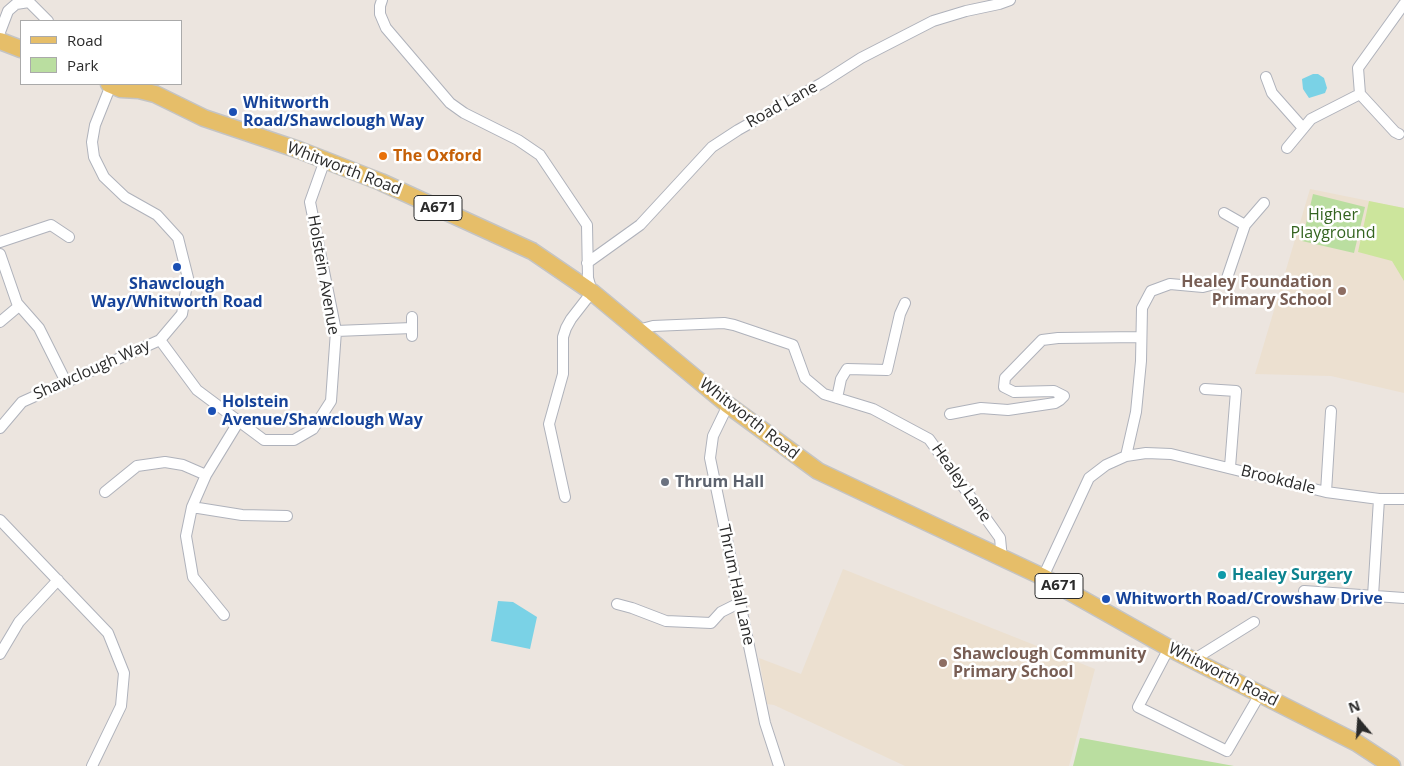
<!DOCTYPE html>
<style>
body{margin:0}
#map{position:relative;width:1404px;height:766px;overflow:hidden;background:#ece5df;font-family:"Open Sans",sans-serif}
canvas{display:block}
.legend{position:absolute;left:20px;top:20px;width:162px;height:65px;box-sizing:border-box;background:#fff;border:1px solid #aaa;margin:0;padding:6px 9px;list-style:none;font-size:15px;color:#2b2b2b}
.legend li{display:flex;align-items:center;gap:10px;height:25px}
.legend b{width:25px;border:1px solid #aaa}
.north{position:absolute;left:1334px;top:696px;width:50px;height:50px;-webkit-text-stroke:4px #fff;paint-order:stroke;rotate:342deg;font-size:14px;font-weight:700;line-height:20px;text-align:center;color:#2b2b2b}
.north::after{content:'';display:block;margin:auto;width:18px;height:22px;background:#2b2b2b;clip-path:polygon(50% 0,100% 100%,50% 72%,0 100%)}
</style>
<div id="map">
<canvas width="1404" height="766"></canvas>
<ul class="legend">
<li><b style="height:6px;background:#e6be69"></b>Road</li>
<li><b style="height:14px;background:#badea0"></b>Park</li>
</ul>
<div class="north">N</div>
</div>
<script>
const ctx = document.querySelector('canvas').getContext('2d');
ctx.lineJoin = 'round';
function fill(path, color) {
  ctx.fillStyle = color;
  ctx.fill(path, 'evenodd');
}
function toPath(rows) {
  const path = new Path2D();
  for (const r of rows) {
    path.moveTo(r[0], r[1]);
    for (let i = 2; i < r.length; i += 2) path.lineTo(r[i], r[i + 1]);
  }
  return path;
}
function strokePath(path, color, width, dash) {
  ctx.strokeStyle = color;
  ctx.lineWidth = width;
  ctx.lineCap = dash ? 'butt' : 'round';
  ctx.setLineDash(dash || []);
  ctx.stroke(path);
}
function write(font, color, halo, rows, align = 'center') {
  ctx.font = font + ' "Open Sans",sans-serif';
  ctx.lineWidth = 5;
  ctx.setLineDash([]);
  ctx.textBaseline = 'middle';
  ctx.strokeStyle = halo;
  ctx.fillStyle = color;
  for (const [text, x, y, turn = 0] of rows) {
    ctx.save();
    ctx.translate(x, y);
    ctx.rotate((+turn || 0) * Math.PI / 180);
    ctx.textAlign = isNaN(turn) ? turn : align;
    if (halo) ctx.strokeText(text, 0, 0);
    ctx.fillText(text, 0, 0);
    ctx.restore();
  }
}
const education = toPath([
 [1310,189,1404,208,1404,393,1331,376,1255,374],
 [843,569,1095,669,1069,766,905,766,774,705,767,704,759,658,801,674]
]);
const green = toPath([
 [1313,194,1365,207,1354,253,1302,241],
 [1080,738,1081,738,1234,766,1073,766]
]);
const pitch = toPath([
 [1369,201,1404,208,1404,281,1392,261,1358,252]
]);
const water = toPath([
 [1313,74,1318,74,1324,78,1327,88,1325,93,1309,98,1303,89,1302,79],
 [498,601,513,602,537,617,530,649,491,641]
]);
const street = toPath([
 [382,0,380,6,380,14,386,28,450,103,464,113,518,140,540,155,587,225,588,278,592,292,571,319,566,328,563,337,563,374,549,424,565,497],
 [0,32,8,11,16,4,29,2,48,21],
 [1266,77,1272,93,1303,128],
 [1399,134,1395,132,1360,94,1358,68,1404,4],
 [1287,148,1311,119,1360,94],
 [1224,213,1245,225],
 [0,242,51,225,69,237],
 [0,254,17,303,39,328,66,382],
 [587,263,640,225,712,147,738,130,822,83,861,58,933,21,966,11,999,4,1010,0],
 [0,322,19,306],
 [638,330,653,326,724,323,734,325,793,345,805,378,824,394,873,409,929,439,1000,538,1002,559],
 [336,331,412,328],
 [412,336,412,317],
 [160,340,197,390,264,440,294,440,313,429,331,401,336,331,310,202,325,160],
 [1205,389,1236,391,1230,467],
 [837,398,841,379,847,369,887,370,900,314,905,303],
 [728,405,713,436,710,458,765,723,779,766],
 [950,414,981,408,1008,410,1055,403,1060,400,1064,396,1054,391,1014,392,1004,387,1005,378,1042,340,1058,338,1141,337],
 [0,428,22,402,160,340,182,314,188,278,178,238,157,215,125,197,104,177,94,157,92,142,95,125,111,85],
 [1126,456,1146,453,1171,454,1326,492,1379,499,1404,499],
 [105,492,137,466,165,462,183,465,206,475],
 [1326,492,1331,411],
 [192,507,242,515,287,516],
 [0,520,108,633,124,673,121,706,92,766],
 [1043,577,1089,478,1106,465,1126,456,1136,412,1141,361,1142,308,1151,291,1170,284,1203,287,1226,281,1245,225,1264,203],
 [1304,591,1404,598],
 [1373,596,1379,499],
 [617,604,632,608,666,621,711,623,721,612,739,603],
 [224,615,193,577,186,536,192,507,206,475,239,421],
 [1169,648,1138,707,1227,751,1260,694],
 [0,654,19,622,58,580],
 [1193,660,1254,622]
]);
const primary = toPath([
 [0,41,21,49],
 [109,84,121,89,139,90,155,94,204,118,299,150,381,182,532,251,592,292,728,405,818,471,1043,577,1169,648,1357,743,1392,766]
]);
const markers = [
 [233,112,5,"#1a4fb4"],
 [383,156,5,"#e8710a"],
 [177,267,5,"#1a4fb4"],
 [1342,291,5,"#8d6e63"],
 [212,411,5,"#1a4fb4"],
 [665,482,5,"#6b7280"],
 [1222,575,5,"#0f9aa8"],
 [1106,599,5,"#1a4fb4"],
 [943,663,5,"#8d6e63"]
];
const shields = [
 [438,208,48],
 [1059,586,48]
];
const shieldNames = [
 ["A671",438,208],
 ["A671",1059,586]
];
const transitNames = [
 ["Whitworth",243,103],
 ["Road/Shawclough Way",243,121],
 ["Shawclough",177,284,"center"],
 ["Way/Whitworth Road",177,302,"center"],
 ["Holstein",222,402],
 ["Avenue/Shawclough Way",222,420],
 ["Whitworth Road/Crowshaw Drive",1116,599]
];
const streetNames = [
 ["Road Lane",782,105,-29],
 ["Whitworth Road",344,169,21],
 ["Holstein Avenue",323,275,80],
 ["Shawclough Way",92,370,-24],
 ["Whitworth Road",749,419,38],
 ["Brookdale",1278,480,14],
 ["Healey Lane",961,483,55],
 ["Thrum Hall Lane",736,585,78],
 ["Whitworth Road",1223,675,27]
];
const foodNames = [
 ["The Oxford",393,156]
];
const parkNames = [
 ["Higher",1333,215],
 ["Playground",1333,233]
];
const educationNames = [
 ["Healey Foundation",1332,282],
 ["Primary School",1332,300],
 ["Shawclough Community",953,654,"left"],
 ["Primary School",953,672,"left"]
];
const worshipNames = [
 ["Thrum Hall",675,482]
];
const cultureNames = [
 ["Healey Surgery",1232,575]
];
fill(education, '#ece0d0');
fill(green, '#badea0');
fill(pitch, '#cce59c');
fill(water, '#7ad2e6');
strokePath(street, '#afb2bb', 12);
strokePath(primary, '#c4c4c4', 19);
strokePath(street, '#fff', 10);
strokePath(primary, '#e6be69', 16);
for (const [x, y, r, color] of markers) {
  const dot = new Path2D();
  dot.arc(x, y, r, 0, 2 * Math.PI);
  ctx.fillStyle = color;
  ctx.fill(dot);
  strokePath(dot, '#fff', 2);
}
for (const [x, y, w] of shields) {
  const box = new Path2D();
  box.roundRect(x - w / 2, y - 12.5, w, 25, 4);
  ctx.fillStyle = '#fff';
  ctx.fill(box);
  strokePath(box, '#2b2b2b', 1);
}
write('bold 15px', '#2b2b2b', null, shieldNames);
write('bold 16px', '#164399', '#fff', transitNames, 'left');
write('16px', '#2b2b2b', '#fff', streetNames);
write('bold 16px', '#c56008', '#fff', foodNames, 'left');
write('16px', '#346420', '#fff', parkNames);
write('bold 16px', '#785e54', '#fff', educationNames, 'right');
write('bold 16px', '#5b616d', '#fff', worshipNames, 'left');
write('bold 16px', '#0d838f', '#fff', cultureNames, 'left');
</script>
